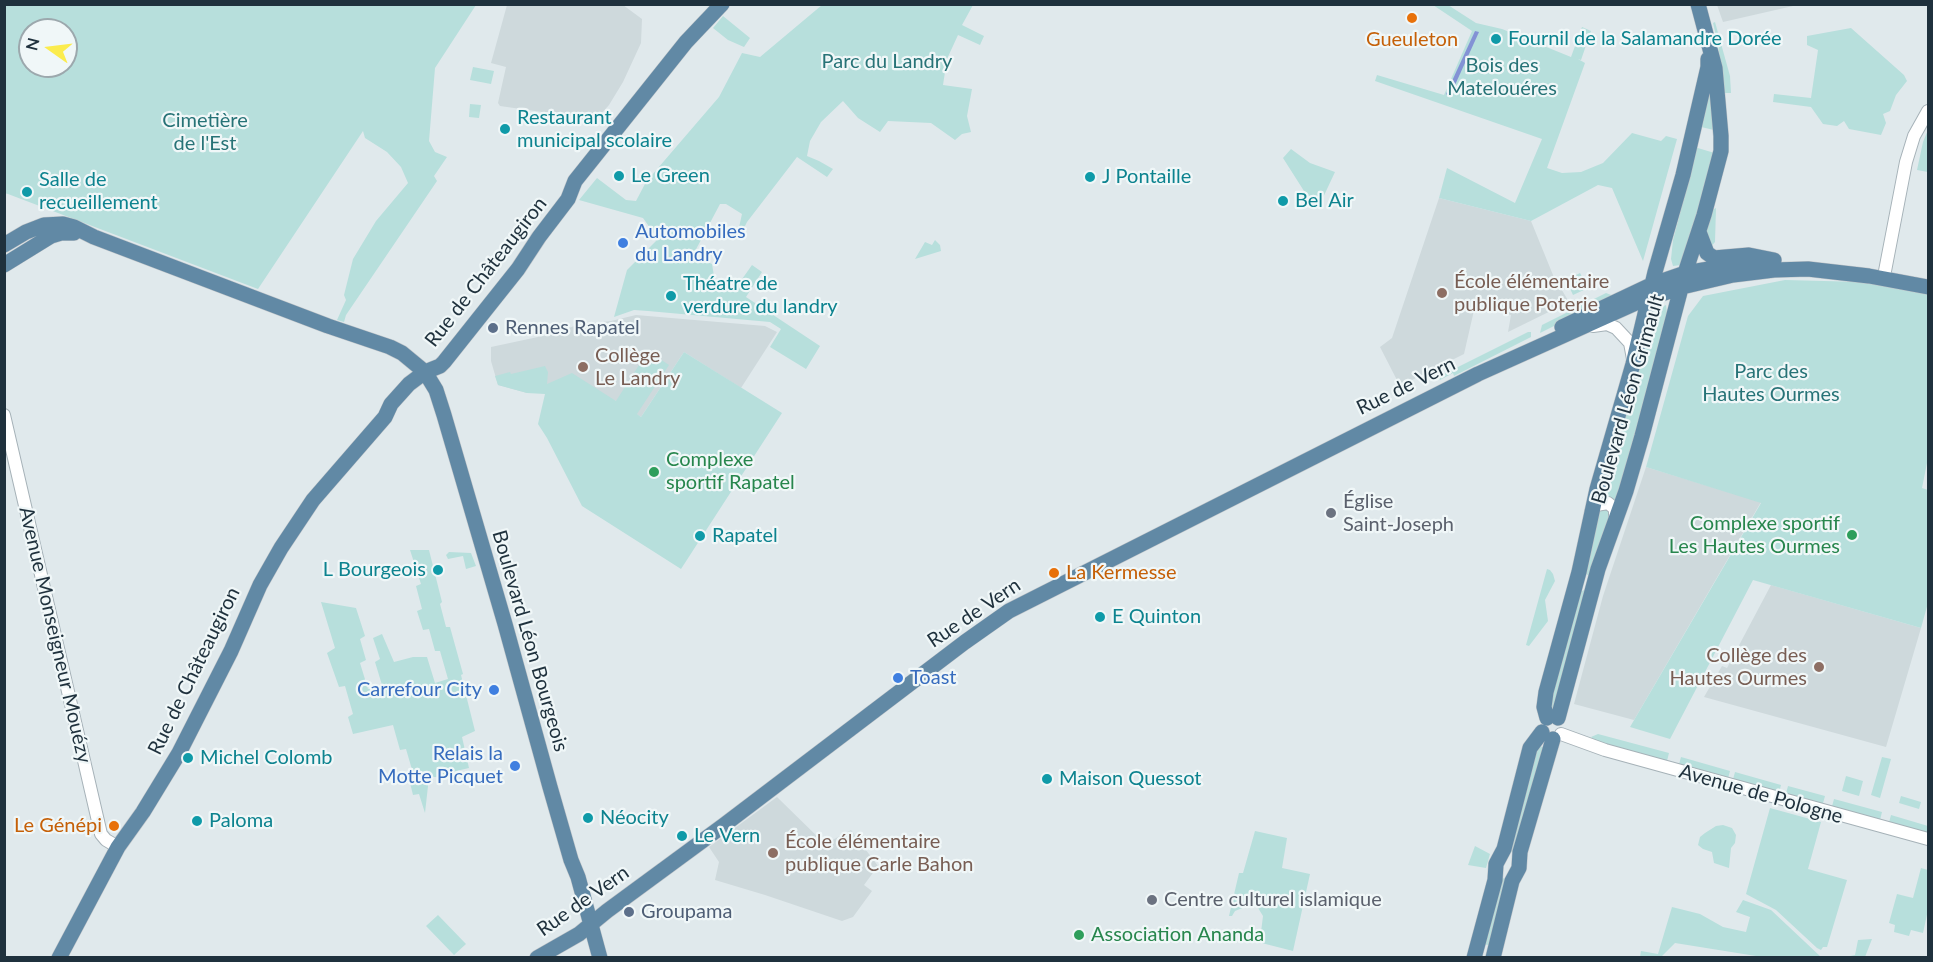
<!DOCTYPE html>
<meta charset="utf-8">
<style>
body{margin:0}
#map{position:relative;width:1933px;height:962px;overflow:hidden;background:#e0e9ec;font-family:Lato,sans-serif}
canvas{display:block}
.frame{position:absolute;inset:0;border:6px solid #1f313d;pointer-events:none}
.north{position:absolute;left:18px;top:18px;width:60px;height:60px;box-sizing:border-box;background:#f0f7f8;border:2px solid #9ca8ad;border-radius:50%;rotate:284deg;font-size:16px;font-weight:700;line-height:24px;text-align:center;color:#1f313d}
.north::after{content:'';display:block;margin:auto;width:21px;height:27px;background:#fbec4e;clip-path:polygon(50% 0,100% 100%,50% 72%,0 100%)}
</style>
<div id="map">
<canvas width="1933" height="962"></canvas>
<div class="frame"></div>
<div class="north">N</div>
</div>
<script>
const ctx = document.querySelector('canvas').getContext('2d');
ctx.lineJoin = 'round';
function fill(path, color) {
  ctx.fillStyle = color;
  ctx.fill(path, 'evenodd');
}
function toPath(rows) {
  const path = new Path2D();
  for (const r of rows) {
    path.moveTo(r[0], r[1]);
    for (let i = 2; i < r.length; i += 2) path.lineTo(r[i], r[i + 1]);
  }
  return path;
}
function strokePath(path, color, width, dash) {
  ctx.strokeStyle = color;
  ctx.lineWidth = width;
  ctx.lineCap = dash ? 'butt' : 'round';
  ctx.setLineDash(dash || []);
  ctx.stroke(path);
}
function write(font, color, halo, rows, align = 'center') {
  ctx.font = font + ' Lato,sans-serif';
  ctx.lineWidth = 4.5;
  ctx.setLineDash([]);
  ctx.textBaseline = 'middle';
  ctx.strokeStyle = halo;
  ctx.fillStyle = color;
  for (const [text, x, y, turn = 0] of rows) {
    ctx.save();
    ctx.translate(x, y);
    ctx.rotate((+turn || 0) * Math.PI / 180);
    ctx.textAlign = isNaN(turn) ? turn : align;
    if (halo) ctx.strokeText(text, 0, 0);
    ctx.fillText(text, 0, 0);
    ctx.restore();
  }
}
const built = toPath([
 [1792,4,1793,6,1723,22,1717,5],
 [507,5,623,5,642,19,641,43,623,82,609,105,593,123,570,116,500,106,498,103,506,67,491,63],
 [1439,198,1531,221,1553,275,1569,302,1508,332,1511,315,1475,306,1464,354,1400,386,1380,347,1392,338],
 [636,315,765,326,777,332,741,388,684,352,641,417,616,401,546,385,527,393,498,385,491,361,491,347,552,334,577,325,611,321],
 [1646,467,1761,502,1634,720,1574,704,1603,596],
 [1771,585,1921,628,1886,747,1704,697,1722,666,1727,668],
 [777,797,825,844,851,830,878,866,864,885,872,891,853,917,842,921,765,895,715,880,719,862,709,847]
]);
const green = toPath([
 [4,5,476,5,435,68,429,141,435,152,447,157,434,176,437,181,346,315,344,322,337,320,346,300,344,295,353,259,376,221,408,183,401,167,387,152,365,138,363,131,258,289,8,194,4,193],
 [30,30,66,30,66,66,30,66],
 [822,5,973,5,962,25,984,36,980,45,958,35,947,59,943,85,972,89,967,116,971,132,962,134,955,140,931,123,888,121,880,132,858,118,843,101,821,122,810,141,807,156,819,161,833,169,827,177,797,157,747,222,742,232,738,232,742,214,726,204,720,204,693,255,712,264,716,288,740,282,752,265,762,272,746,297,820,346,806,369,770,347,781,329,770,322,648,311,634,310,614,317,627,270,658,239,643,218,579,200,597,178,626,200,636,201,646,182,719,97,742,53,760,57],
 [1433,5,1448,5,1476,23,1502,29,1571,57,1582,27,1591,31,1581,60,1578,59,1585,63,1547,168,1562,173,1581,172,1603,163,1632,133,1661,141,1666,136,1677,139,1643,261,1612,188,1598,185,1531,221,1439,198,1447,168,1515,203,1542,139,1375,81,1377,75,1444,95,1472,31],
 [723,16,750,38,744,47,728,40,713,28],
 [1715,22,1730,76,1731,93,1724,93,1718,44,1713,23],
 [1851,28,1904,75,1907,81,1896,95,1890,111,1883,114,1886,123,1881,135,1849,129,1844,121,1837,126,1823,124,1811,107,1773,102,1774,94,1811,98,1818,50,1807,45,1807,36],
 [473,67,494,71,491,84,470,80],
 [1708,79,1718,131,1697,126],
 [470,104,481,105,479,118,469,117],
 [1928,130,1928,172,1917,170,1923,142],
 [1691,146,1718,154,1681,265,1673,266,1671,259,1673,240,1687,186],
 [1291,149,1310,163,1335,172,1320,204,1311,202,1283,158],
 [1716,208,1715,242,1708,250,1705,224,1712,210],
 [935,240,940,245,941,251,915,259,925,242,932,245],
 [1580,273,1588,288,1573,295,1566,280],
 [1785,280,1863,282,1928,294,1928,458,1922,488,1928,490,1928,603,1921,628,1753,580,1670,739,1630,727,1761,503,1646,467,1688,316,1703,296],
 [1606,293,1614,296,1540,333,1542,325],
 [1666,305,1669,327,1617,509,1598,501,1649,313],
 [1528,332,1531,332,1531,337,1454,376,1453,373,1440,380,1438,377],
 [648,351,669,365,637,414,641,417,684,352,782,413,681,569,582,506,547,438,538,424,545,394,527,393,498,385,495,376,510,372,511,374,545,366,548,372,547,384,572,373,616,401],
 [1602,506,1614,512,1592,578,1582,571,1591,527],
 [410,550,429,550,442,602,440,604,446,627,450,627,463,674,461,675,475,731,462,737,469,768,452,772,449,777,429,777,425,813,419,794,413,795,408,775,413,773,406,749,400,750,393,725,353,734,348,717,353,714,345,686,339,687,327,653,335,648,321,602,356,608,365,636,360,639,366,660,360,663,368,689,382,685,375,662,380,659,373,638,382,634,394,662,413,657,427,657,435,683,448,679,440,651,435,651,429,629,423,630,417,611,422,609,416,586,421,584],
 [449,552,471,553,476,566,466,569,463,556,448,559,446,555],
 [1547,569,1550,570,1553,574,1555,581,1545,600,1548,621,1529,646,1526,645],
 [1591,586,1554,708,1547,707,1577,594],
 [1598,734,1669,753,1666,765,1605,748,1591,737],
 [1538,745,1545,748,1515,853,1507,851],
 [1681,757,1730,771,1727,782,1678,768],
 [1882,757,1891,759,1880,798,1871,795],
 [1735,772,1781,785,1779,793,1732,783],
 [1846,776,1863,781,1859,796,1842,791],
 [1788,786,1825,796,1822,807,1785,797],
 [1901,796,1921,802,1919,809,1899,803],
 [1834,799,1882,812,1880,820,1831,810],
 [1770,808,1821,822,1808,869,1847,880,1827,947,1823,947,1821,950,1817,948,1776,910,1746,894],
 [1891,815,1928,826,1928,837,1888,826],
 [1723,825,1732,828,1736,835,1735,843,1731,848,1729,868,1714,863,1712,852,1703,849,1698,845,1700,837,1705,833,1716,826],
 [1255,831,1287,838,1282,868,1310,874,1293,951,1250,940,1261,932,1263,916,1255,903,1235,911,1232,916,1229,916,1239,873,1243,873],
 [1475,846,1490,854,1486,868,1468,865],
 [1921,868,1928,870,1928,910,1923,933,1911,930,1909,936,1894,932,1895,925,1889,923,1897,894,1913,898],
 [1499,877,1509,880,1491,944,1487,945,1483,943],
 [1743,900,1771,910,1821,957,1756,957,1756,956,1675,943,1661,957,1640,957,1641,951,1658,954,1672,907,1700,914,1723,927,1746,932,1750,917,1736,912],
 [438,915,466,944,454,955,426,926],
 [1872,939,1865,957,1845,957,1855,955,1858,940]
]);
const water = toPath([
 [1475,31,1479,32,1450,96,1448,96,1446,94]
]);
const minor = toPath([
 [1885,271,1906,162,1914,136,1928,111],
 [1593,326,1607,324,1616,328,1630,343,1633,359],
 [4,415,101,834,106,840,118,847],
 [1591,512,1596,505,1608,503,1615,509,1615,520],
 [1561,734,1605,750,1928,839]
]);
const major = toPath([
 [1699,232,1707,253,1714,258,1749,255,1774,260],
 [4,245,26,232,44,225,63,224,74,227,94,237,328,326,390,347,402,353,425,372,436,390,444,415,505,624,550,787,571,860,578,877,600,958],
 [4,265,51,236,61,233,74,233],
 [1562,327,1653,284,1685,273,1751,262],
 [1547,718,1544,707,1546,692,1579,572,1597,489,1633,364,1655,272,1683,175,1708,67,1708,59],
 [1558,718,1598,569,1626,491,1642,436,1685,273,1704,215,1721,151,1721,136,1715,68,1698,4],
 [59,958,118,847,143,812,179,753,231,651,260,585,281,548,313,500,385,417,391,404,409,384,425,372,440,366,444,362,518,269,539,237,568,199,575,181,686,42,722,4],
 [537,958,579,934,607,911,724,825,965,642,1009,611,1478,374,1636,303,1682,287,1733,275,1774,270,1808,269,1869,276,1928,287],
 [1474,958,1495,880,1496,864,1504,849,1530,748,1542,732],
 [1493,958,1512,881,1519,868,1520,852,1553,739]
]);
const markers = [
 [1412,18,6,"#e8710a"],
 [1496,39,6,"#0f9aa8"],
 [505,129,6,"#0f9aa8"],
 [619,176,6,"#0f9aa8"],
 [1090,177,6,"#0f9aa8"],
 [27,192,6,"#0f9aa8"],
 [1283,201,6,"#0f9aa8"],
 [623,243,6,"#3f7fe0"],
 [1442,293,6,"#8d6e63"],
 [671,296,6,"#0f9aa8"],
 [493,328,6,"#5c6f8a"],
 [583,367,6,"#8d6e63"],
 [654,472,6,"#2e9e5b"],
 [1331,513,6,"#6b7280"],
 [1852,535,6,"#2e9e5b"],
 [700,536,6,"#0f9aa8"],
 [438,570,6,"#0f9aa8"],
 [1054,573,6,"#e8710a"],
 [1100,617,6,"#0f9aa8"],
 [1819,667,6,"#8d6e63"],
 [898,678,6,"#3f7fe0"],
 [494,690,6,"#3f7fe0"],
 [188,758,6,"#0f9aa8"],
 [515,766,6,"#3f7fe0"],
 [1047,779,6,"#0f9aa8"],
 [588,818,6,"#0f9aa8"],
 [197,821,6,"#0f9aa8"],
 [114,826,6,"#e8710a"],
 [682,836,6,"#0f9aa8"],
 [773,853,6,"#8d6e63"],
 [1152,900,6,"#6b7280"],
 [629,912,6,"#5c6f8a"],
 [1079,935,6,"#2e9e5b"]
];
const cultureNames = [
 ["Fournil de la Salamandre Dorée",1508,39],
 ["Restaurant",517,118],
 ["municipal scolaire",517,141],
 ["Le Green",631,176],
 ["J Pontaille",1102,177],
 ["Salle de",39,180],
 ["recueillement",39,203],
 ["Bel Air",1295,201],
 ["Théatre de",683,284],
 ["verdure du landry",683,307],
 ["Rapatel",712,536],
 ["L Bourgeois",426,570,"right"],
 ["E Quinton",1112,617],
 ["Michel Colomb",200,758],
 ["Maison Quessot",1059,779],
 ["Néocity",600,818],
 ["Paloma",209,821],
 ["Le Vern",694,836]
];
const foodNames = [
 ["Gueuleton",1412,40],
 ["La Kermesse",1066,573,"left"],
 ["Le Génépi",102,826,"right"]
];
const parkNames = [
 ["Parc du Landry",887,62],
 ["Bois des",1502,66],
 ["Matelouéres",1502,89],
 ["Cimetière",205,121],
 ["de l'Est",205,144],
 ["Parc des",1771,372],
 ["Hautes Ourmes",1771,395]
];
const shopNames = [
 ["Automobiles",635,232],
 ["du Landry",635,255],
 ["Toast",910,678],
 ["Carrefour City",482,690,"right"],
 ["Relais la",503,754,"right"],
 ["Motte Picquet",503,777,"right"]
];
const streetNames = [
 ["Rue de Châteaugiron",486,272,-52],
 ["Rue de Vern",1406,386,-26],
 ["Boulevard Léon Grimault",1628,399,-74],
 ["Rue de Vern",974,613,-34],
 ["Avenue Monseigneur Mouézy",55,635,77],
 ["Boulevard Léon Bourgeois",530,641,74],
 ["Rue de Châteaugiron",194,671,-64],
 ["Avenue de Pologne",1761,794,16],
 ["Rue de Vern",583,901,-35]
];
const educationNames = [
 ["École élémentaire",1454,282],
 ["publique Poterie",1454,305],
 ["Collège",595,356],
 ["Le Landry",595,379],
 ["Collège des",1807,656,"right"],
 ["Hautes Ourmes",1807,679,"right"],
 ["École élémentaire",785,842],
 ["publique Carle Bahon",785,865]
];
const serviceNames = [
 ["Rennes Rapatel",505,328],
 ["Groupama",641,912]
];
const leisureNames = [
 ["Complexe",666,460],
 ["sportif Rapatel",666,483],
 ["Complexe sportif",1840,524,"right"],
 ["Les Hautes Ourmes",1840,547,"right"],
 ["Association Ananda",1091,935]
];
const worshipNames = [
 ["Église",1343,502],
 ["Saint-Joseph",1343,525],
 ["Centre culturel islamique",1164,900]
];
fill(built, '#ced9dc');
fill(green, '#b7dfdc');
fill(water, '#8392d5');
strokePath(minor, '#a6b2b8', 14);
strokePath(major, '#c0c5c9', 16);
strokePath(minor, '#fff', 12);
strokePath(major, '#6189a5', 15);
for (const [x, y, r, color] of markers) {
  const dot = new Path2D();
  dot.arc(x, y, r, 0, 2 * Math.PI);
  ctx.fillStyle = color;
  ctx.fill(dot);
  strokePath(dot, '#f0f7f8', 2);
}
write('20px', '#0d838f', '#f0f7f8', cultureNames, 'left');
write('20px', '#c56008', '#f0f7f8', foodNames);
write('20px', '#277377', '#f0f7f8', parkNames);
write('20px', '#366cbe', '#f0f7f8', shopNames, 'left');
write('20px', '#1f313d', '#f0f7f8', streetNames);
write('20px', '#785e54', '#f0f7f8', educationNames, 'left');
write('20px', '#4e5e75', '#f0f7f8', serviceNames, 'left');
write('20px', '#27864d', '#f0f7f8', leisureNames, 'left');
write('20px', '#5b616d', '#f0f7f8', worshipNames, 'left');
</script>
